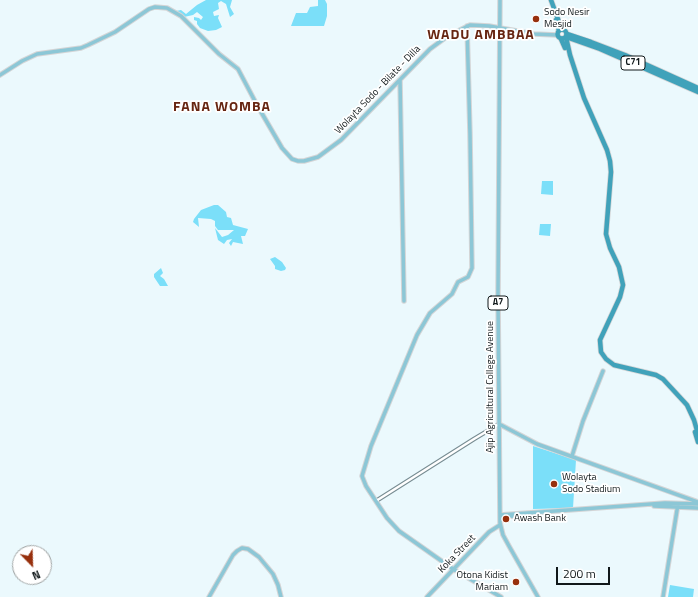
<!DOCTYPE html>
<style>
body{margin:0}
#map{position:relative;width:698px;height:597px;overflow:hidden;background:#ebf9fd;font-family:"Titillium Web",sans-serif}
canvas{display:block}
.north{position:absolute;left:12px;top:545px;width:40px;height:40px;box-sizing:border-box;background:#fff;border:1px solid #9fa3a3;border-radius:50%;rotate:157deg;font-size:11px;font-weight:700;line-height:16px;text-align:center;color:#10181a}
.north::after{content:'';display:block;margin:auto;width:14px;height:18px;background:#97300d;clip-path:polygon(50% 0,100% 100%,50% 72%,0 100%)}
.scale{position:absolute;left:556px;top:567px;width:54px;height:18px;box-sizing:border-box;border:2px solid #10181a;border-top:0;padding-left:5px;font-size:12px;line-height:14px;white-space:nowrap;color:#10181a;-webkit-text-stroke:3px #fff;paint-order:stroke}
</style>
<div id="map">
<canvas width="698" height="597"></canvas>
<div class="north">N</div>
<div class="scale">200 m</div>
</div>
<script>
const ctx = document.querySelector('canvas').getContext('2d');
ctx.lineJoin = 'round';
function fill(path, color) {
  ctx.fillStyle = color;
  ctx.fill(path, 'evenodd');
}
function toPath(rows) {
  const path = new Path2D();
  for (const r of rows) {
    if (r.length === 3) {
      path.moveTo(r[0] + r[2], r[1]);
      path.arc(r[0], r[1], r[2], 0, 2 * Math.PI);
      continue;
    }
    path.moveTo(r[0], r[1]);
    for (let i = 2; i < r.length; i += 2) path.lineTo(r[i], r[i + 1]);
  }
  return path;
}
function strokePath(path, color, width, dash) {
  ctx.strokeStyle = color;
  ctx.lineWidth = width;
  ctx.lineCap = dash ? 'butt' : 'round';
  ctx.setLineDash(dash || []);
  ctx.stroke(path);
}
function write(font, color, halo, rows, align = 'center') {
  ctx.font = font + ' "Titillium Web",sans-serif';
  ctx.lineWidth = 3.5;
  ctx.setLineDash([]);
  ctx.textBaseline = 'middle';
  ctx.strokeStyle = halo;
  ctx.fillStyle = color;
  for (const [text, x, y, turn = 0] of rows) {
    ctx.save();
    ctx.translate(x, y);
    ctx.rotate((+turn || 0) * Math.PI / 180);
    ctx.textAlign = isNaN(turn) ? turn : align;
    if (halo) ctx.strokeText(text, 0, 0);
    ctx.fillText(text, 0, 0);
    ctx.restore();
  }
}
const green = toPath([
 [206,0,232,0,230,7,234,14,230,17,226,4,221,1,218,3,219,9,213,12,214,16,219,15,218,18,222,27,216,30,208,31,200,28,197,24,197,21,194,20,194,17,199,18,201,20,203,17,197,12,193,15,184,17,176,11,181,10,186,14,197,5],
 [318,0,325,0,327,4,327,16,324,26,291,26,296,13,307,13,310,7,318,6],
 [542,181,553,181,553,195,541,194],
 [214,205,218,205,226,212,227,217,231,218,233,225,248,229,245,236,241,236,243,244,233,242,231,246,229,243,232,239,227,240,224,244,218,240,215,228,222,237,228,235,234,230,218,230,215,226,215,221,211,219,198,218,199,227,193,222,194,219,201,210],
 [540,224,551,224,550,236,539,235],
 [275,257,282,262,286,268,285,270,281,271,275,269,275,266,270,259],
 [161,268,163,273,160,276,164,279,168,286,160,286,154,277,154,274],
 [533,446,576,460,573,508,533,509],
 [670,585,694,589,693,597,668,597]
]);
const minor = toPath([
 [376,501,474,439,499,424]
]);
const major = toPath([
 [500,0,498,295,500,523,503,535,509,546,538,597],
 [467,26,470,134,472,268,468,277,458,282,452,294,430,313,417,335,371,446,362,476,366,486,387,518,399,531,453,569,501,597],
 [0,75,22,61,37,54,81,48,88,45,115,32,149,9,155,7,167,8,181,16,219,54,238,69,257,105,282,148,292,159,298,161,304,161,318,157,341,140,430,49,445,38,462,29,470,25,489,26,534,34,557,35],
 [400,80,404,301],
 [499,424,537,444,698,502],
 [572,456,583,421,603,371],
 [654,506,698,508],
 [500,515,665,503,698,504],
 [500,517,514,516],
 [209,597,233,555,237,551,242,548,248,549,259,557,273,574,278,585,281,597],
 [427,597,489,532,500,525],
 [663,597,678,504]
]);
const highway = toPath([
 [551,0,559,22,564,30],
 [556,20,559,31],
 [562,34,4.5],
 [567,34,591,42,625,55,698,88],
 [561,39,565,48],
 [698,92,600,49,566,37,570,55,584,98,607,150,610,161,611,172,606,234,610,248,619,267,623,285,620,297,600,340,601,352,606,359,614,365,656,375,663,379,687,405,694,420,698,434],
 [695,432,698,442]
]);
const markers = [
 [536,19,4,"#97300d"],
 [554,484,4,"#97300d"],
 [506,519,4,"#97300d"],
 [516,582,4,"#97300d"]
];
const shields = [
 [633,63,24],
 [498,303,20]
];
const shieldNames = [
 ["C71",633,63],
 ["A7",498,303]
];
const poiNames = [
 ["Sodo Nesir",544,13],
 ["Mesjid",544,25],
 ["Wolayta",562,478],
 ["Sodo Stadium",562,490],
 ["Awash Bank",514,519],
 ["Otona Kidist",508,576,"right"],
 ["Mariam",508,588,"right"]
];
const streetNames = [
 ["Wolayta Sodo - Bilate - Dilla",378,90,-46],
 ["Ajip Agricultural College Avenue",491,387,-90],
 ["Koka Street",457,554,-46]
];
const districtNames = [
 ["WADU AMBBAA",481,36],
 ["FANA WOMBA",222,108]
];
fill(green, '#7bdff9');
strokePath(minor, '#778c92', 4.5);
strokePath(major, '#d4d5d6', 5.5);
strokePath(highway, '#d4d5d6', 6);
strokePath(minor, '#fff', 2.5);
strokePath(major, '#8cc7d6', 3.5);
strokePath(highway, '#40a2ba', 4.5);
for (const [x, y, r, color] of markers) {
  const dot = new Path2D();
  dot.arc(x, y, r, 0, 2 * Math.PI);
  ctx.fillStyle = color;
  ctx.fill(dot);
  strokePath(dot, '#fff', 1.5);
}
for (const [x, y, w] of shields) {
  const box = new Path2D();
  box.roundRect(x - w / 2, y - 7, w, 14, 3);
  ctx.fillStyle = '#fff';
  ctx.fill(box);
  strokePath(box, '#10181a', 1);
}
write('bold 9px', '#10181a', null, shieldNames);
write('10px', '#10181a', '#fff', poiNames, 'left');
write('10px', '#10181a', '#fff', streetNames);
ctx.letterSpacing = '1px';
write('bold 14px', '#672511', '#fff', districtNames);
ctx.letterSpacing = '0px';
</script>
